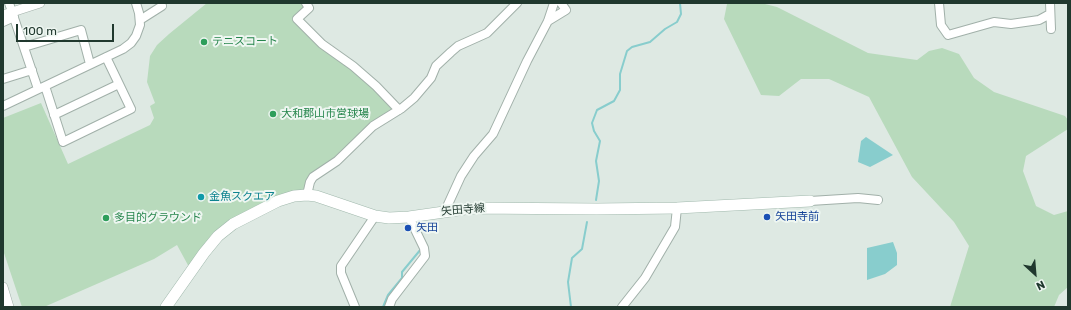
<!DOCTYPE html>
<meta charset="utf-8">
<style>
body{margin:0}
#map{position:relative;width:1071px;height:310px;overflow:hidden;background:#dee9e3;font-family:Rubik,sans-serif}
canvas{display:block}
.frame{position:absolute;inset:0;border:4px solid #20382e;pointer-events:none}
.north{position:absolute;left:1015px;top:254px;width:40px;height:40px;-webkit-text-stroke:3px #eef6f1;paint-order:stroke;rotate:154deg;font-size:11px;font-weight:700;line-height:16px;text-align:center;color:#20382e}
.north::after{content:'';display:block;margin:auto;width:14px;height:18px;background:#20382e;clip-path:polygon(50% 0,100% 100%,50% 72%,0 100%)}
.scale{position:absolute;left:16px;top:24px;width:98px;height:18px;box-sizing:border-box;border:2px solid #20382e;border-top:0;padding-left:5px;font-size:12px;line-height:14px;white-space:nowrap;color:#20382e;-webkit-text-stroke:3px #eef6f1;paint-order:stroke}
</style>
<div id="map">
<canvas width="1071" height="310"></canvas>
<div class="frame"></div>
<div class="north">N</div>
<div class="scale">100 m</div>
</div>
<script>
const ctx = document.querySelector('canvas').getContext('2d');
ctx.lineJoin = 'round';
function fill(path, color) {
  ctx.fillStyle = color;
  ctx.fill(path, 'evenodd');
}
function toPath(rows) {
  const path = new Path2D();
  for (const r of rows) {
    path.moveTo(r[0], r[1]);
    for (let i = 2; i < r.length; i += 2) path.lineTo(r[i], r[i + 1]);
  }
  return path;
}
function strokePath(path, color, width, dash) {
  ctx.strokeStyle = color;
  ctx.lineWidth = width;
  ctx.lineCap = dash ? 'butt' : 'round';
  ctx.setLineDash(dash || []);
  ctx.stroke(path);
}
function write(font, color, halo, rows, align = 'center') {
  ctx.font = font + ' Rubik,"Noto Sans JP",sans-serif';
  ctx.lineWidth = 4;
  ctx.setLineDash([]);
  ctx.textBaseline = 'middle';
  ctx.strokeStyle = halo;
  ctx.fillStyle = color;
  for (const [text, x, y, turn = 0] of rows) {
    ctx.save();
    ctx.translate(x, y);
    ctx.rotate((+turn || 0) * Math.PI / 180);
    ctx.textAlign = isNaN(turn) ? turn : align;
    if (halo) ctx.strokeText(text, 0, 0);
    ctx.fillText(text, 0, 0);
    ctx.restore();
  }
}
const green = toPath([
 [207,3,303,3,307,8,294,20,354,70,395,111,337,159,310,177,303,190,237,217,212,234,189,267,177,245,154,259,44,307,22,307,3,250,3,118,41,103,68,164,150,125,154,118,150,106,155,103,147,82,150,56,157,45,169,34],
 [729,3,761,3,777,7,868,53,917,60,929,51,942,48,959,54,974,78,994,92,1065,116,1068,120,1068,129,1026,156,1023,171,1036,206,1054,215,1068,211,1068,287,1059,295,1054,307,950,307,969,246,954,222,912,177,869,97,829,79,801,79,779,96,761,95,724,19,727,4]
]);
const water = toPath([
 [866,137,893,155,870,167,858,162,861,141],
 [893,242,897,253,897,265,885,274,867,280,867,248]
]);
const stream = toPath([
 [596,200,599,181,596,161,600,141,594,131,592,123,597,110,614,101,620,90,620,74,627,51,632,47,650,42,665,29,677,22,681,14,680,3],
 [383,307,388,295,402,278,402,272,421,249],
 [571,307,568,282,572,258,582,249,587,222]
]);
const minor = toPath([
 [9,3,38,89],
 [306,3,309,8,297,19,322,44,353,66,376,86,399,110],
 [939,3,941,25,948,35,994,22,1011,24,1039,20,1050,14],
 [1050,3,1051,29],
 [140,20,162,6],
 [548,21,566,10,561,3],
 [3,22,14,17],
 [24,47,81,30,90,64],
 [3,79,32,70],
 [45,86,63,142,131,109,106,57],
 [3,106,123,49,131,43,136,36,140,25,139,13,136,3],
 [54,115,119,84],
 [307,195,310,182,313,177,337,161,373,126,402,108,414,98,431,78,436,66,451,52,458,46,487,33,517,3],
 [810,201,858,198,878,200],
 [445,211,461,176,474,156,493,134,527,61,548,21,554,3],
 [355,307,341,273,341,266,375,216],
 [389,307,392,299,425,256,424,248,409,217],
 [622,307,645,278,675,227,677,208]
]);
const tertiary = toPath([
 [3,15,40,3],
 [3,287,9,307]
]);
const secondary = toPath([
 [166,307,204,253,218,236,233,224,278,201,294,196,307,195,316,196,375,216,389,218,409,217,472,208,597,209,677,208,810,201]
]);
const markers = [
 [204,42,4,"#2e9e5b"],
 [273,114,4,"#2e9e5b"],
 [201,197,4,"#0f9aa8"],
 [767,217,4,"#1a4fb4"],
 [106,218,4,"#2e9e5b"],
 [408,228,4,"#1a4fb4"]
];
const leisureNames = [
 ["テニスコート",212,42],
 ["大和郡山市営球場",281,114],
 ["多目的グラウンド",114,218]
];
const cultureNames = [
 ["金魚スクエア",209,197]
];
const streetNames = [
 ["矢田寺線",463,210,-5]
];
const transitNames = [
 ["矢田寺前",775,217],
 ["矢田",416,228]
];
fill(green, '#b8dabc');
fill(water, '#88cdcd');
strokePath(stream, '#88cdcd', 2);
strokePath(minor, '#a1b0a9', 10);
strokePath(tertiary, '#a1b0a9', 10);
strokePath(secondary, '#a0b8ac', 12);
strokePath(minor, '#fff', 8);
strokePath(tertiary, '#fff', 9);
strokePath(secondary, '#fff', 11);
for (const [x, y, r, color] of markers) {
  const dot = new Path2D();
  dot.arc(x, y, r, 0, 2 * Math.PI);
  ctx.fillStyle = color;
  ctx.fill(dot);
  strokePath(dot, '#eef6f1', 1.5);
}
write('11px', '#27864d', '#eef6f1', leisureNames, 'left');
write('11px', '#0d838f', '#eef6f1', cultureNames, 'left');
write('11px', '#20382e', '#eef6f1', streetNames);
write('11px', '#164399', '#eef6f1', transitNames, 'left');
</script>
